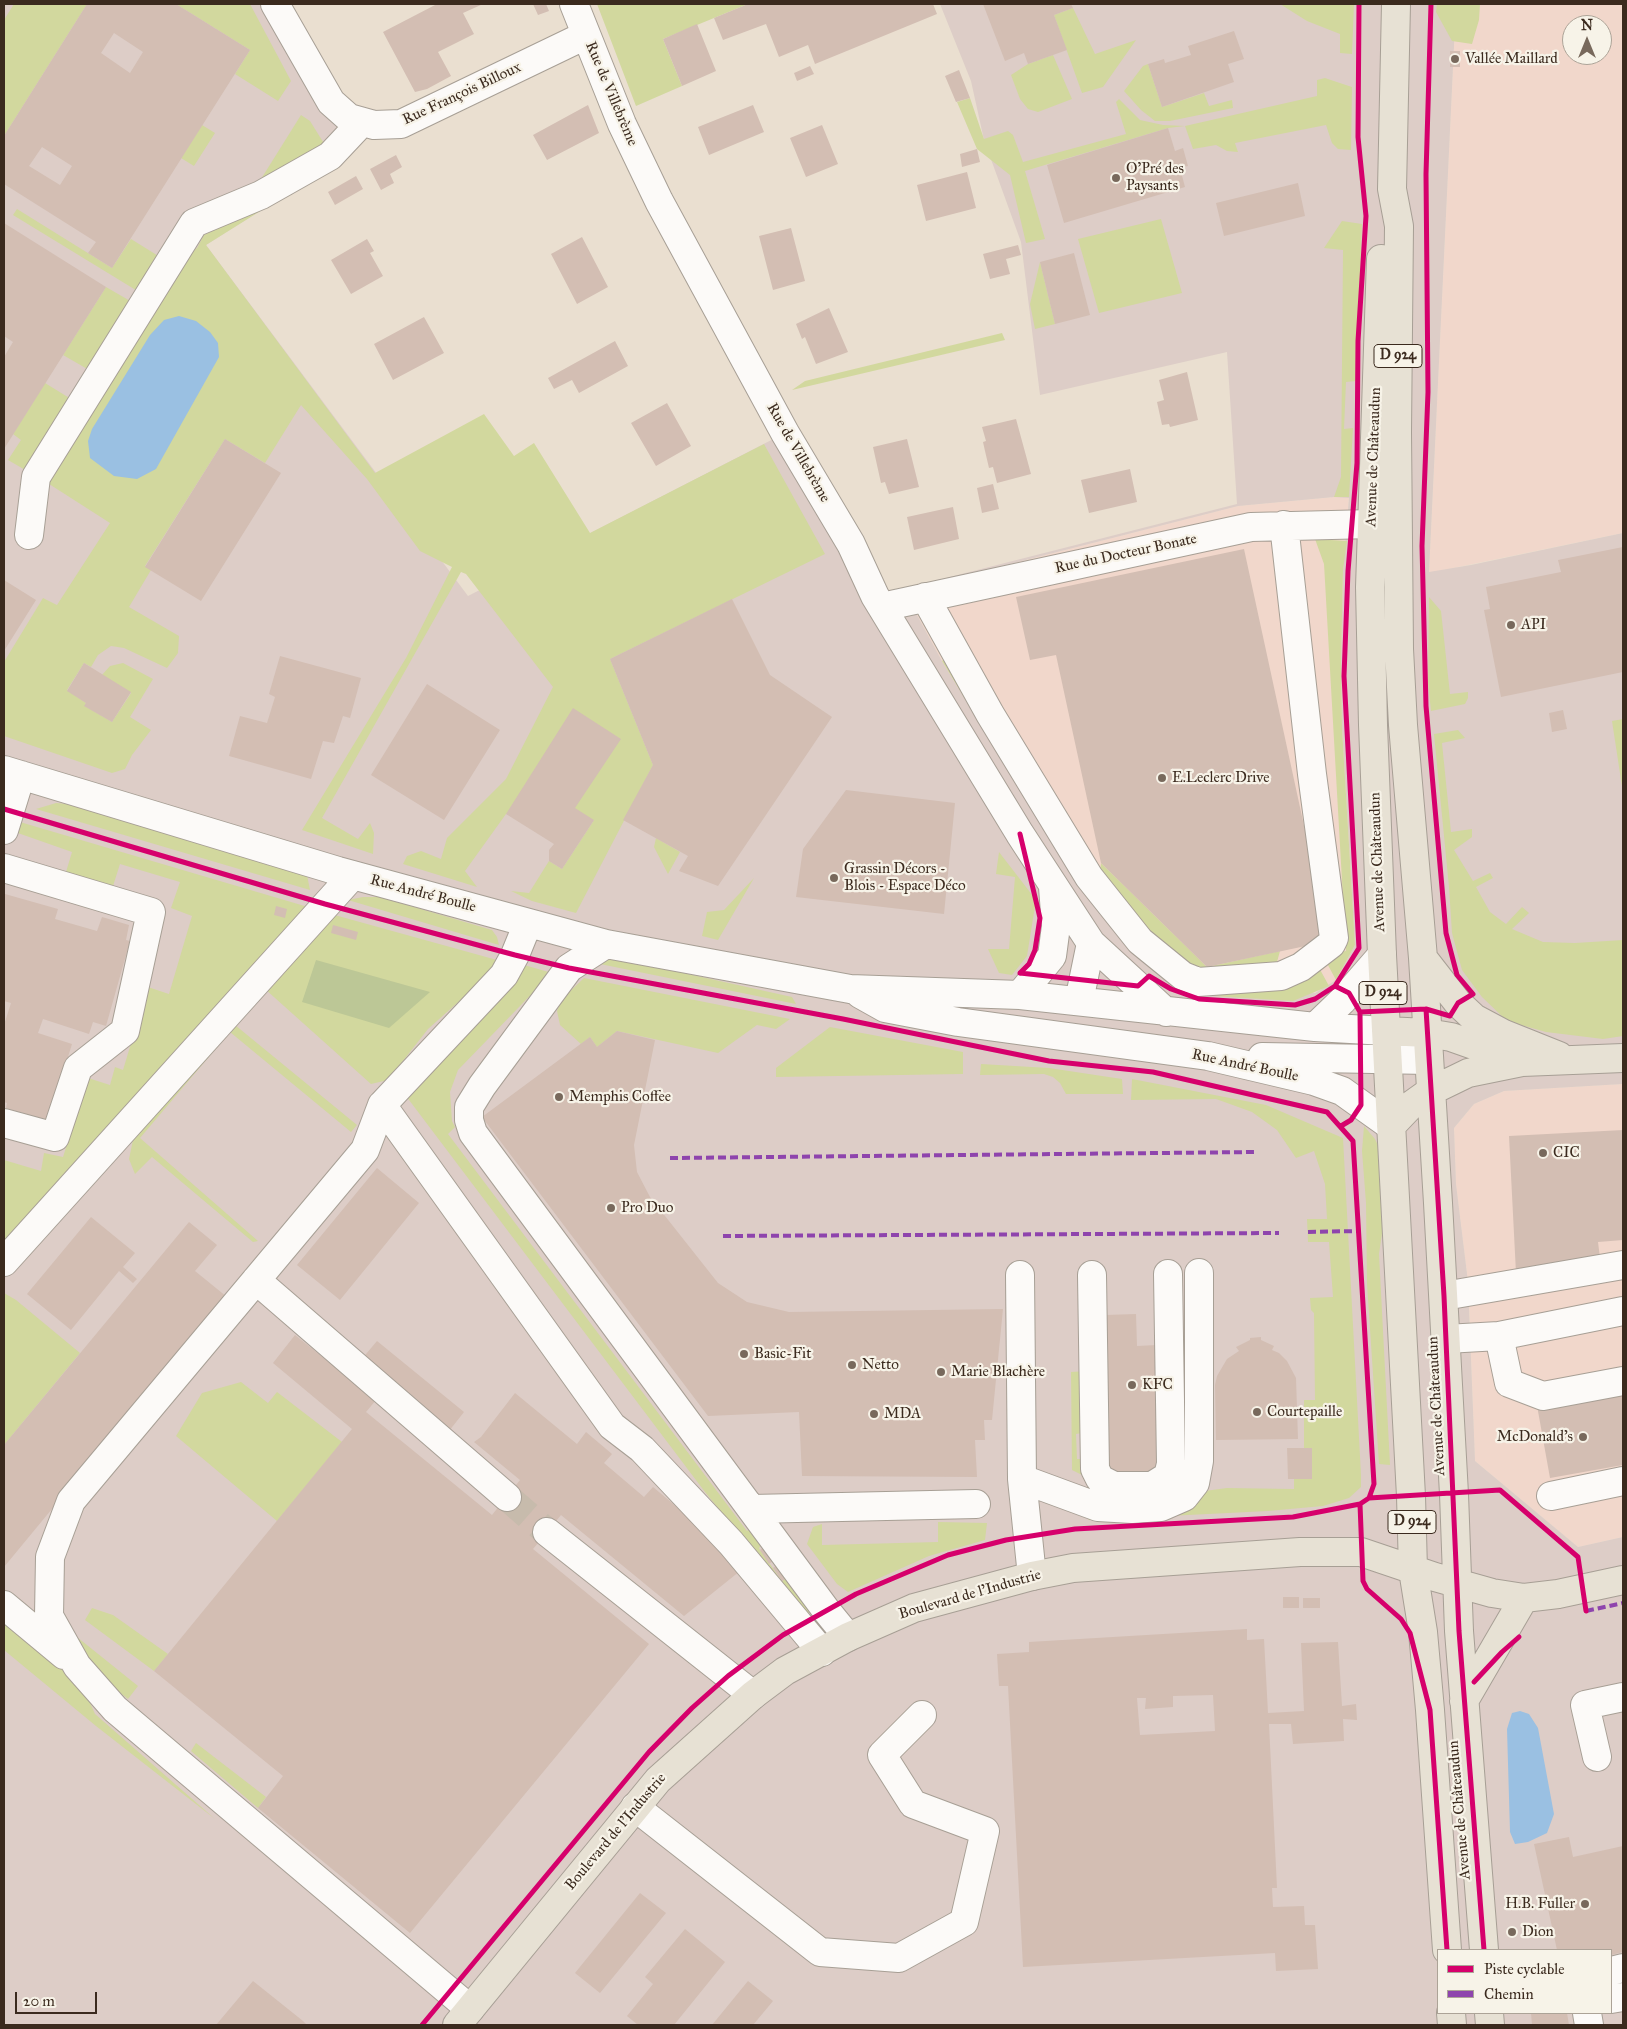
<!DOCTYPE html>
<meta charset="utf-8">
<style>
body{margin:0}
#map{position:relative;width:1627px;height:2029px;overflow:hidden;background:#eadfd0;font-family:"IM FELL Great Primer",serif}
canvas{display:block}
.frame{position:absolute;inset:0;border:5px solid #3b2a1e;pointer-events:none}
.legend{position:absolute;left:1437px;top:1949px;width:175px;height:65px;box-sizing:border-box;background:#f7f3e8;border:1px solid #aca397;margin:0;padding:6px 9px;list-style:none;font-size:15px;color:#3b2a1e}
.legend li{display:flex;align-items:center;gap:10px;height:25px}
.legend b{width:25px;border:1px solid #aca397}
.north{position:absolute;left:1562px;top:15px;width:50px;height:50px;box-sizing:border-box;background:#f7f3e8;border:1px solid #aca397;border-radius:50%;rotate:0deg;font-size:14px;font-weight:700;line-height:20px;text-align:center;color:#3b2a1e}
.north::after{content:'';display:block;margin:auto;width:18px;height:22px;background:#78695c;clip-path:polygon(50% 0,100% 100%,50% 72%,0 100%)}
.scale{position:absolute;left:15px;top:1992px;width:82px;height:22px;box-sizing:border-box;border:2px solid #3b2a1e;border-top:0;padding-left:6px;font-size:15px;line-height:18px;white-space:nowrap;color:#3b2a1e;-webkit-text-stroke:4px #f7f3e8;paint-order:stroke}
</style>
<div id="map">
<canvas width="1627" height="2029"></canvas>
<div class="frame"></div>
<ul class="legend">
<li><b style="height:6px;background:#d6006c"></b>Piste cyclable</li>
<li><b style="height:6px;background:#8e44ad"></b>Chemin</li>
</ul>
<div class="north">N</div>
<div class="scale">20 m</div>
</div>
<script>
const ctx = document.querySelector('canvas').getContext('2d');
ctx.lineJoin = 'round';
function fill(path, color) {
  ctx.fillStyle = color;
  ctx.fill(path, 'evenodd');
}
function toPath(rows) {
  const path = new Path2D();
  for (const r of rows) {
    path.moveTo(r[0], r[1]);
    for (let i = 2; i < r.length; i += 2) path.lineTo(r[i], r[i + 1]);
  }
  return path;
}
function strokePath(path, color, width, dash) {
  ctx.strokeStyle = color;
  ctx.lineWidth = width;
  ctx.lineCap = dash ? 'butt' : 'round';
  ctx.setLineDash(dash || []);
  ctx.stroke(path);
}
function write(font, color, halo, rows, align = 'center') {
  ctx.font = font + ' "IM FELL Great Primer",serif';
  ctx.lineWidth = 4.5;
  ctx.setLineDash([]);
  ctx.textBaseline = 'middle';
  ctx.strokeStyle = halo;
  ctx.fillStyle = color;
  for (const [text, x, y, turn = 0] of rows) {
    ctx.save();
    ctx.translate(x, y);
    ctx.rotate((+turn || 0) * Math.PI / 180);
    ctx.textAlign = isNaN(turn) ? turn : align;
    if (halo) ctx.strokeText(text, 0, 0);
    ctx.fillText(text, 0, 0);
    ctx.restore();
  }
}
const built = toPath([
 [1456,4,1623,4,1623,533,1429,573],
 [1572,25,1602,25,1602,55,1572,55],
 [1334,497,1349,497,1343,570,1355,945,1336,980,1329,986,1199,995,1077,884,942,661,904,591,1238,506],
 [1623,1084,1623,1254,1468,1282,1456,1184,1454,1128,1474,1104,1504,1091],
 [1623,1275,1623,1537,1578,1547,1475,1461,1469,1302]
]);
const industrial = toPath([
 [4,4,275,4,353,152,206,245,468,596,785,433,875,596,1237,504,1227,352,1040,395,1021,242,984,140,971,81,940,4,1456,4,1429,572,1471,565,1623,533,1623,1084,1504,1091,1474,1104,1454,1128,1456,1184,1468,1282,1475,1461,1578,1547,1623,1537,1623,2025,4,2025],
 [1334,497,1349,498,1343,570,1341,662,1342,728,1355,945,1336,980,1315,993,1129,948,1077,884,942,661,904,591,1238,506],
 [1438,1950,1611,1950,1611,2013,1438,2013]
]);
const green = toPath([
 [14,4,87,4,4,136,4,20],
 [176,4,250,4,291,81,278,101,235,74,250,50],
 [597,4,748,4,663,39,682,86,636,106],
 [1280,4,1354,4,1352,54,1340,53,1340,34,1307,21],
 [1437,4,1480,4,1479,20,1472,44,1452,41,1436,12],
 [1073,8,1095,54,1136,40,1103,87,1082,93,1054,15],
 [1053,55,1072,99,1038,112,1028,109,1020,99,1011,75,1028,64],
 [1148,64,1162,107,1204,93,1209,106,1232,100,1233,108,1170,121,1155,121,1141,110,1124,91,1143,66],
 [1325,78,1352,87,1351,150,1338,149,1332,143,1326,125,1235,143,1238,152,1227,151,1216,145,1193,149,1185,126,1168,128,1025,171,1045,239,1026,243,1010,175,977,149,957,102,970,98,984,139,1008,131,1013,135,1023,162,1126,134,1116,102,1119,99,1140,120,1163,125,1185,126,1317,96,1317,80],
 [301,115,310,121,325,145,261,179],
 [202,125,215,133,194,166,181,158],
 [278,200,206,245,375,473,484,414,514,456,534,443,590,533,764,444,825,554,610,659,653,765,576,913,532,901,511,891,529,893,549,861,562,869,594,820,506,814,465,871,477,887,403,864,407,856,421,851,441,859,447,838,506,779,553,687,466,574,461,572,322,818,358,839,370,823,374,833,373,854,302,830,406,658,452,567,420,551,367,479,301,405,265,463,225,439,145,566,151,570,129,607,179,636,178,653,167,668,124,648,111,646,98,655,91,667,84,663,67,690,86,703,85,706,112,722,131,693,102,675,110,666,123,663,153,679,130,717,151,730,132,755,125,769,112,773,4,736,4,662,43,598,57,605,110,523,46,482,186,257,197,248,204,235],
 [17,209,112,268,131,239,160,257,139,292,13,215],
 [1161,219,1182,293,1099,313,1078,239],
 [1342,221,1362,224,1356,381,1346,382,1344,429,1353,428,1349,497,1334,497,1341,477,1343,250,1324,248],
 [1040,262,1055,324,1035,329,1030,304],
 [106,287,132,302,89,370,63,355],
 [1002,333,1005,340,792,390,805,381],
 [45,383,71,399,27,471,8,460,21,440,13,434],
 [1315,539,1347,541,1343,570,1341,662,1342,728,1355,945,1336,980,1322,954,1346,951,1324,564],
 [1429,597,1441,611,1450,694,1468,692,1468,698,1465,704,1431,711,1428,683],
 [947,656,1181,983,1317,964,1329,986,1293,1001,1199,995,1129,948,1077,884,942,661],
 [1623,719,1623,793,1612,721],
 [1458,730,1465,738,1442,743,1451,832,1472,829,1472,837,1454,850,1473,881,1490,873,1493,878,1476,887,1490,912,1506,924,1522,907,1529,913,1512,929,1543,942,1575,943,1623,940,1623,1036,1603,1039,1546,1032,1507,1021,1482,997,1462,970,1452,933,1449,887,1434,734],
 [56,803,68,804,307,875,310,890,36,809],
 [20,822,308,907,298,923,4,1241,4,1160,41,1171,44,1153,63,1157,88,1078,110,1085,115,1067,123,1070,148,987,169,994,192,916,171,908,180,882,120,864,113,886,66,872,72,852,15,832],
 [656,838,680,852,668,874,654,847],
 [999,852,1036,900,1027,956,1012,975,999,973,988,949,1009,949,1015,877,996,874],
 [1101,863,1207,967,1280,951,1277,962,1271,967,1199,972,1155,939,1100,875],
 [754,878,718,940,702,936,707,912,724,910],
 [363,897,380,897,492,930,497,937,499,945,348,900],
 [331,914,497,960,493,971,428,1029,388,1080,371,1084,265,989,235,1025,357,1125,351,1132,230,1032,140,1138,258,1241,253,1242,152,1157,135,1174,129,1159,134,1135],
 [616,958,792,997,796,1004,595,963,604,959],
 [524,965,552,973,458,1070,450,1092,452,1121,455,1127,448,1134,747,1531,754,1524,768,1538,759,1548,760,1550,782,1581,791,1575,812,1610,805,1616,705,1492,403,1092],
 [584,978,790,1019,776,1029,757,1025,718,1053,617,1031,597,1047,590,1037,581,1044,560,1025,557,1011,562,999],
 [830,1027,963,1052,963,1074,776,1077,776,1068],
 [981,1064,1049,1068,1122,1079,1123,1094,1066,1094,1060,1083,1053,1077,1044,1074,980,1075],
 [1132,1079,1266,1105,1343,1138,1361,1475,1361,1487,1349,1498,1323,1506,1268,1511,1088,1520,1094,1513,1197,1492,1227,1488,1294,1489,1294,1479,1312,1479,1312,1448,1304,1448,1304,1400,1315,1400,1314,1313,1311,1310,1310,1298,1333,1297,1329,1242,1308,1242,1307,1219,1327,1219,1325,1184,1314,1151,1296,1158,1277,1130,1252,1112,1216,1099,1131,1100],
 [1364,1126,1375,1139,1383,1156,1386,1206,1379,1254,1390,1465,1379,1464,1367,1284,1366,1203,1362,1151],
 [4,1293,16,1300,80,1353,4,1445],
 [1087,1371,1088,1432,1076,1434,1077,1459,1088,1459,1092,1480,1072,1470,1071,1372],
 [241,1382,268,1403,277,1392,342,1442,277,1521,176,1436,202,1393],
 [938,1522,987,1523,985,1540,929,1556,848,1592,837,1584,807,1544,813,1527,822,1524,822,1545,938,1542],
 [92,1608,113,1615,168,1654,154,1671,85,1620],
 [4,1622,82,1685,95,1714,215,1819,96,1726,4,1650],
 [72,1633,138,1686,128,1699,89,1668],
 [196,1743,266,1797,258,1808,191,1751]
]);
const forest = toPath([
 [316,960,430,992,389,1028,302,1002]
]);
const water = toPath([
 [179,316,196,321,210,332,218,343,219,357,156,469,137,479,114,476,90,458,88,441,92,429,150,335,164,320],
 [1520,1711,1529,1714,1538,1728,1554,1814,1547,1833,1528,1842,1515,1844,1510,1832,1507,1729,1512,1713]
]);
const building = toPath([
 [87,4,176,4,250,50,112,268,88,253,96,242,4,184,4,136],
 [114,33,143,52,130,73,101,53],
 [42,147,72,166,60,185,29,166],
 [437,4,483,4,463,13,474,34,438,52,451,76,427,89,415,92,383,32],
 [533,4,546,4,549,11,538,15],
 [748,4,933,4,937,14,815,64,808,45,779,57,766,24,723,40,714,18],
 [983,4,1071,4,1073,8,1054,15,1067,50,1028,64,1024,53,1005,61],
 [697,24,716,71,682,86,663,39],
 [1234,31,1244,59,1228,64,1234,82,1162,107,1148,64,1164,59,1165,63,1191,55,1188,46],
 [1450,51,1460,51,1460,67,1450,67],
 [810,66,814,74,797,81,794,73],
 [959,70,970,98,956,102,945,76],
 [588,105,599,133,547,160,533,135],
 [753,105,764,132,709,155,698,127],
 [822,125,838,164,806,177,790,138],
 [1168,128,1175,151,1183,148,1188,166,1180,168,1185,187,1064,223,1047,165],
 [977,149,980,162,962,167,960,154],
 [396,155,402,167,390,174,394,183,381,190,370,169],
 [967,172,976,208,926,221,917,185],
 [356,176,363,189,335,205,328,192],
 [1298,183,1305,216,1224,236,1216,203],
 [4,223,106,287,4,449,4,357,13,342,4,336],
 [791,228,805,281,773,290,759,236],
 [582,237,608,287,577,304,551,254],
 [367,239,374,251,370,253,383,276,351,294,331,260],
 [1018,245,1021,255,1006,259,1010,274,990,279,983,254],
 [1074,253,1090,315,1055,324,1040,262],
 [829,308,848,352,816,364,805,337,802,339,796,324],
 [424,317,444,353,393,380,374,344],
 [615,341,628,366,579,393,572,380,554,389,548,378],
 [1187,372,1198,420,1170,427,1169,424,1162,425,1157,402,1164,400,1159,380],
 [667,403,691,446,656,466,631,423],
 [1016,419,1031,474,997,483,993,467,989,468,985,451,983,442,986,441,982,427],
 [225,439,281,473,201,601,145,567],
 [907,439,919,487,889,494,885,482,881,483,873,447],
 [1130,469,1137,502,1089,513,1081,480],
 [993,484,999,509,982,513,977,488],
 [953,507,959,539,914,550,907,517],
 [1623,547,1623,672,1501,697,1484,610,1490,609,1486,587,1561,572,1558,560],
 [1244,549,1329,941,1207,967,1101,863,1056,655,1030,660,1016,597],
 [4,580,36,600,4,651],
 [732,599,770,675,832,717,718,886,679,871,688,856,623,820,653,765,610,659],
 [280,656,361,678,350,718,343,716,334,743,323,741,311,779,229,756,240,716,267,723,275,697,269,694],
 [84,663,131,692,112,722,84,706,86,703,67,691],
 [427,684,500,730,444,820,371,775],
 [573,708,621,739,575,808,594,820,562,869,549,861,549,850,554,844,506,814],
 [1563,710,1567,729,1552,732,1549,713],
 [846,790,955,803,944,914,796,897,803,849],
 [5,894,58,909,55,919,97,931,102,917,129,925,126,940,130,941,106,1026,93,1022,89,1034,43,1019,38,1033,72,1044,48,1121,6,1108,7,1103,4,1102,4,1025,11,1003,4,1001],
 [276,906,287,909,285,918,274,915],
 [333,925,358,932,356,940,331,933],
 [617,1031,655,1040,634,1145,637,1172,650,1197,718,1283,747,1302,789,1312,1003,1309,992,1420,984,1420,985,1440,975,1440,977,1477,802,1476,799,1412,708,1416,482,1117,590,1037,597,1047],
 [1623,1130,1623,1240,1598,1242,1600,1258,1516,1273,1509,1136],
 [377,1168,419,1203,340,1300,297,1265],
 [91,1217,135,1253,123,1267,137,1279,133,1283,119,1271,71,1330,27,1294],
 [189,1222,217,1245,195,1271,227,1297,4,1567,4,1445],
 [1136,1314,1137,1346,1157,1345,1160,1472,1109,1474,1105,1315],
 [295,1335,376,1400,366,1412,492,1515,520,1480,474,1442,481,1437,515,1393,577,1444,586,1432,612,1454,604,1463,644,1497,653,1487,715,1539,740,1571,684,1616,561,1515,533,1549,649,1644,410,1933,258,1808,283,1776,154,1671,352,1429,273,1363],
 [1261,1337,1261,1340,1274,1346,1272,1350,1279,1353,1287,1361,1296,1378,1298,1439,1216,1440,1215,1385,1217,1376,1227,1359,1239,1351,1236,1347,1250,1340,1250,1338],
 [377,1341,464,1412,449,1431,361,1360],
 [1623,1384,1623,1465,1550,1478,1536,1400],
 [1287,1448,1312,1448,1312,1479,1288,1479],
 [769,1543,779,1556,769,1564,760,1550],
 [781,1562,791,1575,782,1581,773,1568],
 [1283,1597,1299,1597,1299,1608,1283,1608],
 [1303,1598,1320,1598,1320,1608,1303,1608],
 [1247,1629,1247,1640,1264,1639,1268,1713,1304,1711,1301,1643,1338,1642,1342,1706,1356,1704,1357,1720,1343,1719,1344,1741,1293,1744,1291,1724,1269,1724,1277,1888,1272,1888,1273,1907,1304,1906,1305,1925,1315,1925,1318,1969,1276,1971,1275,1953,1023,1967,1008,1686,999,1686,997,1654,1029,1652,1029,1642],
 [1213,1695,1215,1731,1140,1735,1137,1698,1146,1698,1145,1709,1173,1707,1173,1696],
 [1569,1837,1573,1857,1623,1846,1623,1952,1611,1955,1611,1950,1557,1950,1534,1844],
 [640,1893,666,1913,600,1993,575,1973],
 [685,1929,725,1962,674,2025,638,2025,627,2016,653,1984,645,1977],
 [253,1981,303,2021,307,2025,216,2025],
 [748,1981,773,2001,753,2025,712,2025],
 [1531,2013,1567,2013,1569,2025,1532,2025]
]);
const minorTunnel = toPath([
 [507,1497,547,1532]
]);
const minor = toPath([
 [275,4,331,102,349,118,374,125,401,124,586,35],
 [574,4,622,124,659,201,785,433,851,544,875,596,1020,834,1091,943,1166,1012],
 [29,535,36,477,194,223,261,195,330,156,362,122],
 [925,597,990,714,1089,877,1140,941,1183,976,1198,982,1281,976,1301,967,1331,944,1334,938,1312,774,1284,525],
 [882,607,1251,527,1372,524],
 [4,770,338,871,606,944,850,989,1020,995,1315,1027,1386,1031],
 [4,830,21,775],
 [4,868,151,912,125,1031,78,1068,55,1137,4,1123],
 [606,944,569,968,482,1086,469,1107,469,1120,473,1133,826,1610,848,1637],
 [860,994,885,1008,958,1022,1208,1056,1314,1081,1342,1091,1391,1126],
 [1020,995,1052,956,1056,926,1053,887],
 [1079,1001,1091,943],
 [1315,1027,1342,1001,1382,955],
 [1262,1057,1429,1060],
 [382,1105,612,1426,642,1449,731,1543,822,1652],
 [4,1262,353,875],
 [1020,1275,1022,1479,1032,1576],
 [1092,1275,1095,1469,1100,1479,1114,1486,1152,1486,1168,1476,1171,1464,1168,1274],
 [256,1280,507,1497],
 [1444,1296,1623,1265],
 [1499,1336,1509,1383,1543,1396,1623,1381],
 [1446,1339,1499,1336,1623,1311],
 [1022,1479,1098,1507,1132,1509,1161,1507,1184,1497,1195,1483,1199,1461,1199,1273],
 [1551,1496,1623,1481],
 [752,1509,976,1504],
 [547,1532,753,1695],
 [4,1605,64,1655],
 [1597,1757,1585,1705,1623,1697],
 [635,1807,820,1952,899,1958,964,1922,985,1831,913,1804,882,1755,922,1715],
 [1611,1971,1623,1968],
 [1611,1999,1623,1997],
 [470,2009,115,1709,77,1666,49,1616,50,1557,71,1501,365,1150,382,1105,504,975,515,955,528,923],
 [1587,2013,1589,2025]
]);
const major = toPath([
 [1396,4,1392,189,1399,226,1397,432,1399,649,1403,725,1423,958,1438,1203,1454,1494,1459,1631,1484,1950],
 [1381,259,1370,587,1373,725,1382,955,1411,1496,1413,1570,1423,1632,1430,1710,1447,1950],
 [1423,958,1458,1003,1474,1018,1504,1034,1559,1056],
 [1386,1031,1427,1033,1451,1037,1522,1062],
 [1391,1126,1410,1106,1431,1091,1468,1073,1522,1062,1623,1058],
 [1464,1701,1524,1598],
 [1451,2013,1452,2025],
 [1489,2013,1490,2025],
 [457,2025,658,1780,753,1695,785,1671,848,1637,914,1608,1032,1576,1073,1568,1300,1552,1361,1552,1435,1577,1492,1593,1524,1598,1558,1594,1623,1580]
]);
const quiet = toPath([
 [670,1158,1256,1152],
 [1308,1232,1359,1231],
 [723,1236,1279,1233],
 [1586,1611,1623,1603]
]);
const cycleway = toPath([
 [4,809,325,904,515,955,569,968,843,1019,1049,1061,1153,1072,1327,1112,1353,1141,1374,1484,1369,1498],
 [1020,834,1040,918,1035,950,1029,964,1020,973],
 [1020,973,1138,986,1149,976,1171,989,1199,999,1295,1005,1315,999,1335,986,1359,948,1344,676,1348,571,1357,463,1358,341,1366,216,1358,137,1359,4],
 [1335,986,1349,993,1360,1012,1361,1105,1351,1120,1341,1126],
 [1426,1009,1444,1296,1459,1631,1484,1950],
 [1360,1012,1426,1009,1450,1016,1458,1003,1473,994,1457,975,1446,933,1426,706,1422,546,1428,392,1426,174,1431,4],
 [1360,1504,1363,1581,1367,1589,1401,1619,1410,1633,1430,1710,1447,1950],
 [1474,1682,1502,1652,1519,1637],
 [422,2025,649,1752,692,1708,728,1676,783,1635,856,1594,948,1555,1006,1540,1075,1529,1293,1517,1360,1504,1369,1498,1500,1490,1578,1557,1586,1611]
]);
const markers = [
 [1455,59,5,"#78695c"],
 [1116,178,5,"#78695c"],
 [1511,625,5,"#78695c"],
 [1162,778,5,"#78695c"],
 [834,878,5,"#78695c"],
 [559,1097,5,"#78695c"],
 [1543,1153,5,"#78695c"],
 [611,1208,5,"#78695c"],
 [744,1354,5,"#78695c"],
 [852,1365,5,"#78695c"],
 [941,1372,5,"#78695c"],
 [1132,1385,5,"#78695c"],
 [1257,1412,5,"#78695c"],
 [874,1414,5,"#78695c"],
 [1583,1437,5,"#78695c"],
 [1585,1904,5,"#78695c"],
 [1512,1932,5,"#78695c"]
];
const shields = [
 [1398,356,48],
 [1383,993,48],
 [1412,1522,48]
];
const shieldNames = [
 ["D 924",1398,356],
 ["D 924",1383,993],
 ["D 924",1412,1522]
];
const poiNames = [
 ["Vallée Maillard",1465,59],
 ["O'Pré des",1126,169],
 ["Paysants",1126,186],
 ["API",1521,625],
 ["E.Leclerc Drive",1172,778],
 ["Grassin Décors -",844,869],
 ["Blois - Espace Déco",844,886],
 ["Memphis Coffee",569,1097],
 ["CIC",1553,1153],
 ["Pro Duo",621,1208],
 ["Basic-Fit",754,1354],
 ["Netto",862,1365],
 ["Marie Blachère",951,1372],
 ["KFC",1142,1385],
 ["Courtepaille",1267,1412],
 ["MDA",884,1414],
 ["McDonald's",1573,1437,"right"],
 ["H.B. Fuller",1575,1904,"right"],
 ["Dion",1522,1932]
];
const streetNames = [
 ["Rue François Billoux",462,94,-25],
 ["Rue de Villebrème",611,94,67],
 ["Rue de Villebrème",798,453,60],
 ["Avenue de Châteaudun",1374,457,-88],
 ["Rue du Docteur Bonate",1126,554,-12],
 ["Avenue de Châteaudun",1378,862,-92],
 ["Rue André Boulle",423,894,15],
 ["Rue André Boulle",1245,1066,12],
 ["Avenue de Châteaudun",1437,1406,-93],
 ["Boulevard de l'Industrie",970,1595,-16],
 ["Avenue de Châteaudun",1460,1810,-95],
 ["Boulevard de l'Industrie",616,1832,-50]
];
fill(built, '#f1d7cb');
fill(industrial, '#ddcdc7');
fill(green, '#d2d89e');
fill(forest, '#bcc796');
fill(water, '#9ac0e2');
fill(building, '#d3beb3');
strokePath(minorTunnel, '#c7bbac', 28, [28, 14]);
strokePath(minor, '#a79f95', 30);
strokePath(major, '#a79f95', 30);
strokePath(minor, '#fcfaf8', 28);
strokePath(major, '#e7e1d4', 28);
strokePath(quiet, '#8e44ad', 4, [8, 4]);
strokePath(cycleway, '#d6006c', 5);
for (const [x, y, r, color] of markers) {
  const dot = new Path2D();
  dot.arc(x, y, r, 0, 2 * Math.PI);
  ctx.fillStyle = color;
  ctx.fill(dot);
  strokePath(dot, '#f7f3e8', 2);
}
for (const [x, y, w] of shields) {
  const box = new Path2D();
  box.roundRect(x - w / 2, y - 11.5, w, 23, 4);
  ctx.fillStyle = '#f7f3e8';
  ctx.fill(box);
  strokePath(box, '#3b2a1e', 1);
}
write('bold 14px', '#3b2a1e', null, shieldNames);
write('15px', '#3b2a1e', '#f7f3e8', poiNames, 'left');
write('15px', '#3b2a1e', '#f7f3e8', streetNames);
</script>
